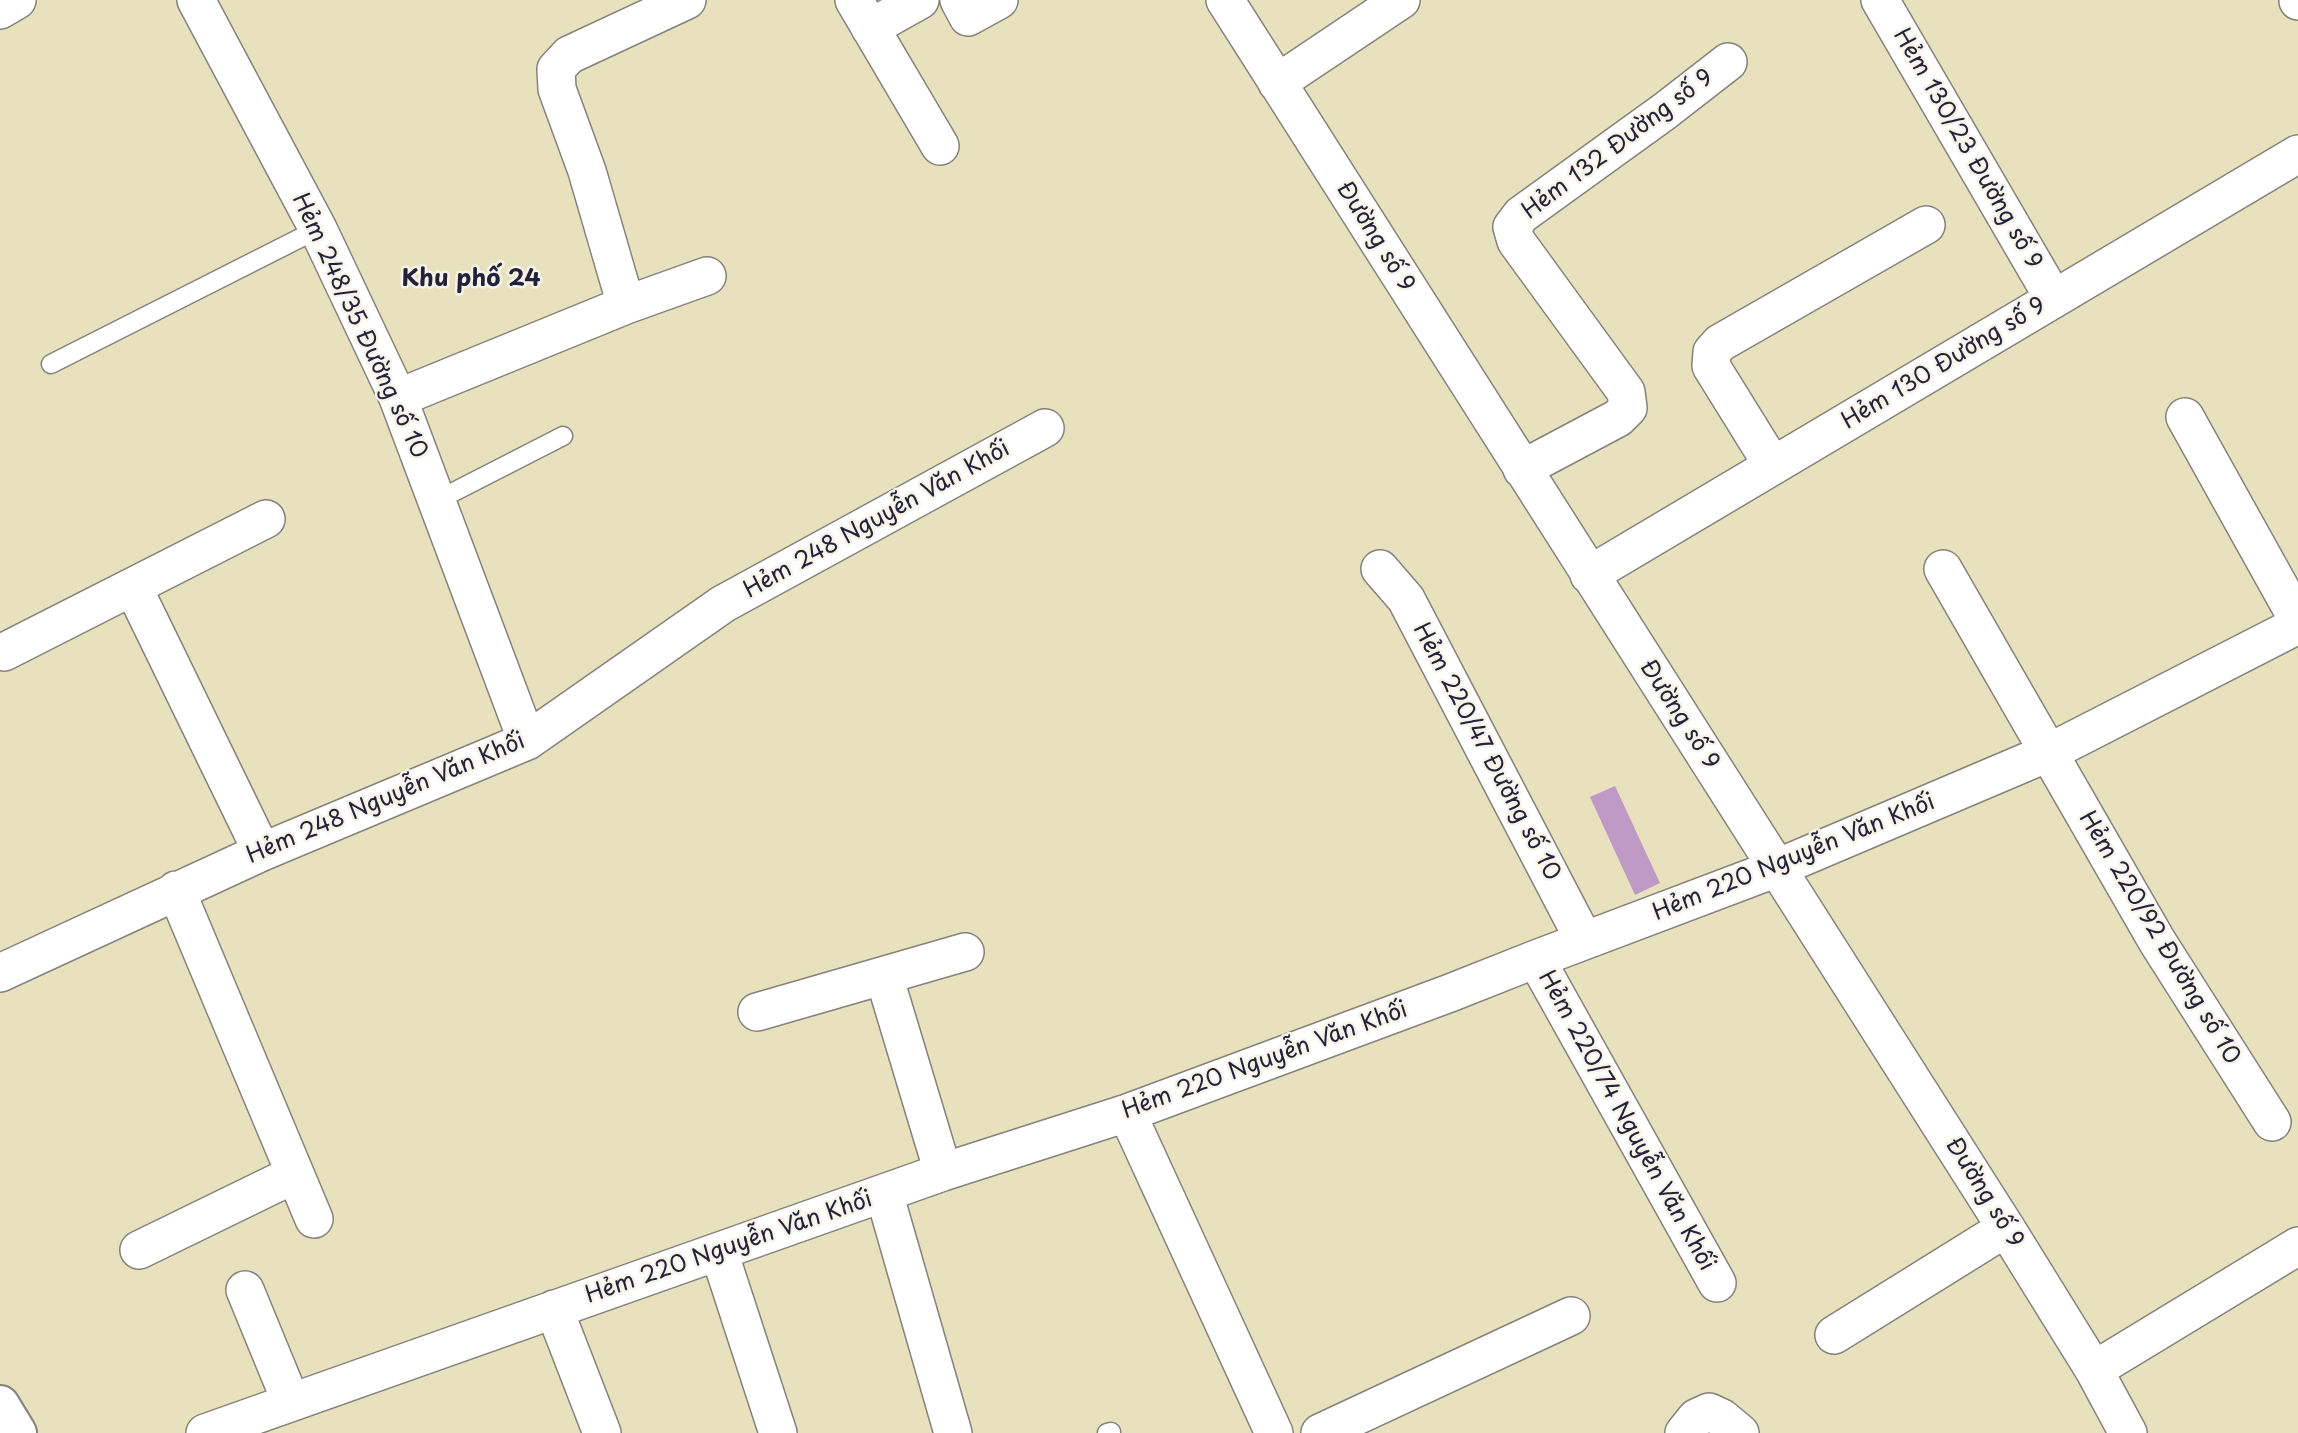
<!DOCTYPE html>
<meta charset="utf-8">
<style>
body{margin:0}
canvas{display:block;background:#e8e1be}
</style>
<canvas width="2298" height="1433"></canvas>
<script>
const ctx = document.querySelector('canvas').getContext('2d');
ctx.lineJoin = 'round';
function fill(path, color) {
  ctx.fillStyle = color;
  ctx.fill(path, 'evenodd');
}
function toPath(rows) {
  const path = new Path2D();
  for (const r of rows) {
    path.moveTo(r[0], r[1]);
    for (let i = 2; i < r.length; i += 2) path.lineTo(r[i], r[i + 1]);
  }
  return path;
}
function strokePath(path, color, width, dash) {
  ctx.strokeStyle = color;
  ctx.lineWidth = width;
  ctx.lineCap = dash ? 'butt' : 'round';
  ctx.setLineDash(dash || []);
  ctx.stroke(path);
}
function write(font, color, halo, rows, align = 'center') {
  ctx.font = font + ' "Playpen Sans",sans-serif';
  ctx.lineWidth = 5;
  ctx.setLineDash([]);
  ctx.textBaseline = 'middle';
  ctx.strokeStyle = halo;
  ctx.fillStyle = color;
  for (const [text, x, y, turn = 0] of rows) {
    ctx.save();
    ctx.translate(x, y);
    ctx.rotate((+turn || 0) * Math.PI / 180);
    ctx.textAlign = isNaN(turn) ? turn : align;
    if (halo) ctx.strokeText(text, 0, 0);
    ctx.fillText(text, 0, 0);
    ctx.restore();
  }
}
const building = toPath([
 [1615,786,1660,883,1635,895,1590,797]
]);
const service = toPath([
 [51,364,318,229],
 [436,501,563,436],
 [1107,1433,1111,1432]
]);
const minor = toPath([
 [196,0,318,229,398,398,527,741],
 [854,0,940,146],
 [959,0,968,17,999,0],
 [1225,0,2006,1228,2094,1370,2128,1433],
 [1880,0,2054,299],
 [2298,0,2298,1],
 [0,10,17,0],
 [870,28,920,0],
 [1277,83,1401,0],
 [626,305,707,276],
 [398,398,626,305,587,171,557,89,556,69,569,55,687,0],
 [2185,417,2298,620],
 [1773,466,1711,366,1712,352,1720,343,1926,225],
 [1522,469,1618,418,1628,408,1626,392,1516,241,1512,227,1521,215,1665,111,1728,62],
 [1380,569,1406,599,1584,940],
 [1943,569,2157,941,2272,1122],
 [1589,575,2298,154],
 [133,587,262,852],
 [4,652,266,519],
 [176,890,314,1219],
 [1536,959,1717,1283],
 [0,973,262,852,527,741,723,604,1045,428],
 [884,976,943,1172],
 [757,1012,965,952],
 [1127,1113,1274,1433],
 [884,1193,953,1433],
 [139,1250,295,1174],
 [719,1252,778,1433],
 [245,1290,291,1402],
 [554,1309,602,1433],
 [1834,1335,2006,1228],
 [2094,1370,2298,1246],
 [205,1433,943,1172,1127,1113,1450,993,1536,959,1777,868,2050,752,2298,625],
 [1320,1433,1571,1316],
 [1684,1433,1696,1418,1709,1412,1722,1418,1740,1433]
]);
const tertiary = toPath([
 [0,1405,17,1433]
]);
const streetNames = [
 ["Hẻm 132 Đường số 9",1618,145,-37],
 ["Hẻm 130/23 Đường số 9",1967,149,60],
 ["Đường số 9",1375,237,58],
 ["Hẻm 248/35 Đường số 10",359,326,65],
 ["Hẻm 130 Đường số 9",1944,364,-31],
 ["Hẻm 248 Nguyễn Văn Khối",877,520,-29],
 ["Đường số 9",1679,715,57],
 ["Hẻm 220/47 Đường số 10",1486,752,62],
 ["Hẻm 248 Nguyễn Văn Khối",386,799,-23],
 ["Hẻm 220 Nguyễn Văn Khối",1794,858,-22],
 ["Hẻm 220/92 Đường số 10",2159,938,59],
 ["Hẻm 220 Nguyễn Văn Khối",1265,1061,-20],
 ["Hẻm 220/74 Nguyễn Văn Khối",1626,1121,61],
 ["Đường số 9",1984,1193,58],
 ["Hẻm 220 Nguyễn Văn Khối",729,1248,-19]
];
const neighbourhoodNames = [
 ["Khu phố 24",471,279]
];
fill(building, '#bf9ac6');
strokePath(service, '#85827c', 21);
strokePath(minor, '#85827c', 40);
strokePath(tertiary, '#85827c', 42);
strokePath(service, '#fff', 18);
strokePath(minor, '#fff', 37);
strokePath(tertiary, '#fff', 38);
write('23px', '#22223b', '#f7f3e8', streetNames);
write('bold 24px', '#22223b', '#f7f3e8', neighbourhoodNames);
</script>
